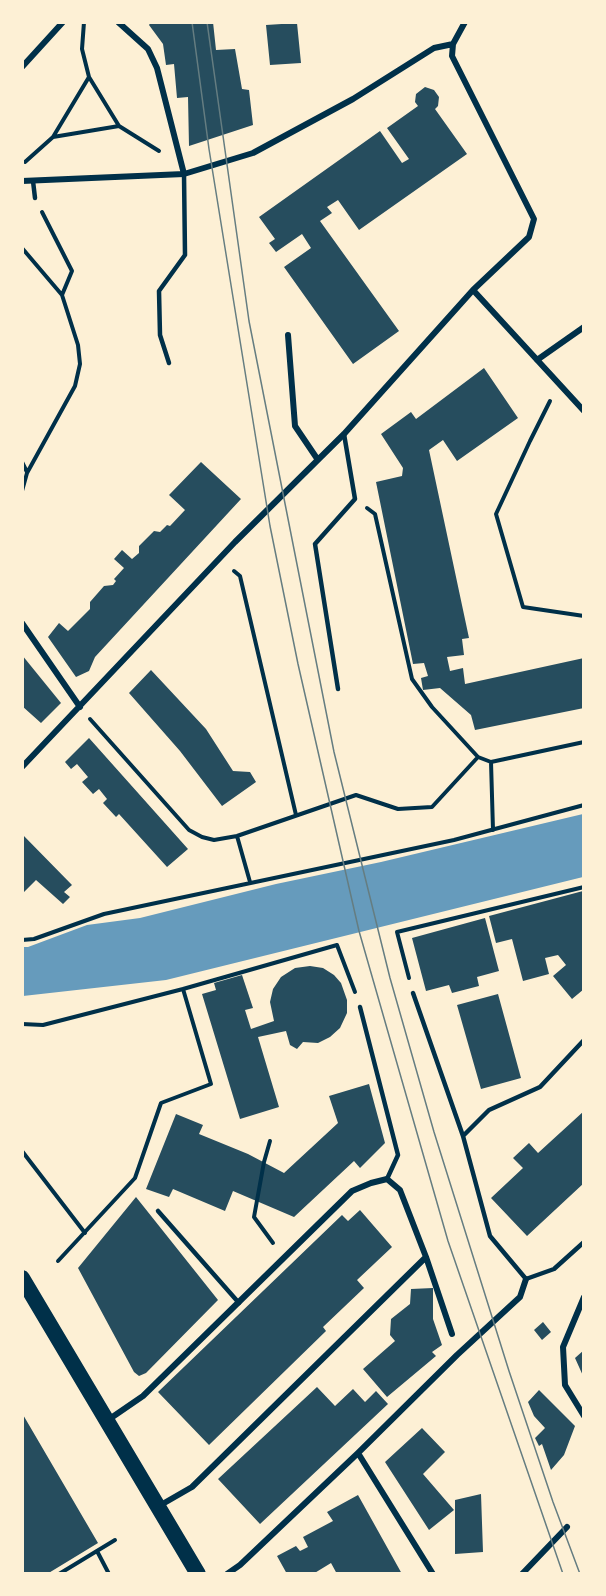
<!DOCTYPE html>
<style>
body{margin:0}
#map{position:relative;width:606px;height:1596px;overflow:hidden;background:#fdf0d5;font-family:"Nunito Sans",sans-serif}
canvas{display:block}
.frame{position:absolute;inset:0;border:24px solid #fdf0d5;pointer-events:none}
</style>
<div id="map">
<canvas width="606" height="1596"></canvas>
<div class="frame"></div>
</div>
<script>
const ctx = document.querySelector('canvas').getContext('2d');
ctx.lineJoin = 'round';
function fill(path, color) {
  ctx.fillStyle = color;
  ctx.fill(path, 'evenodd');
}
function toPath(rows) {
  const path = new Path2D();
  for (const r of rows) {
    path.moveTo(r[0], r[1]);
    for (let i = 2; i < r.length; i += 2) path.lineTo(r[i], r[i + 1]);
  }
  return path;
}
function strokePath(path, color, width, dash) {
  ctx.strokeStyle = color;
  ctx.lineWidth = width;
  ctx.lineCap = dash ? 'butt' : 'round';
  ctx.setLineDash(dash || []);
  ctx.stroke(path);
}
const water = toPath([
 [583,814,583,877,166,980,23,996,23,947,28,947,87,925,140,918,276,884,381,862]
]);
const building = toPath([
 [151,22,213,22,216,50,235,49,242,89,249,90,253,125,189,146,188,97,177,98,174,64,166,65,163,44,149,25],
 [297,23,301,63,270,65,266,25],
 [425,87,434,90,439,97,438,106,435,109,467,154,359,230,338,200,327,207,332,213,320,221,399,331,353,364,284,267,311,248,302,234,276,252,269,243,275,239,259,217,380,131,402,163,409,159,387,128,418,106,415,102,416,94],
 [484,368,518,418,457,461,443,440,429,450,469,638,462,639,464,655,447,657,450,671,463,668,465,684,584,658,584,708,475,730,471,715,440,688,423,690,421,678,428,676,424,663,413,664,376,482,402,476,403,468,381,434,411,412,416,419],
 [201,462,241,499,95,657,89,671,76,677,48,637,59,623,68,631,90,609,90,602,104,586,113,585,116,581,114,579,124,568,114,559,122,550,132,559,139,553,139,546,154,531,160,532,167,525,170,526,185,510,169,495],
 [22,655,61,703,41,723,22,706],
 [151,670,206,729,233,771,250,772,256,782,222,806,180,751,129,693],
 [89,738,188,849,167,867,119,814,116,817,103,803,107,799,99,789,93,794,82,782,88,777,77,764,71,769,65,762],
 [22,834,72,885,64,892,70,897,63,904,36,880,22,894],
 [583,891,584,989,572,999,553,976,566,965,558,955,545,958,549,974,523,981,512,939,496,943,489,916],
 [485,918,499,971,477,977,479,986,452,993,449,985,426,991,412,938],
 [310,966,323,968,334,975,341,983,347,1000,347,1013,340,1028,330,1037,318,1043,303,1042,297,1049,290,1045,286,1031,258,1037,279,1107,240,1119,202,994,216,990,214,983,242,975,253,1008,245,1010,251,1029,274,1021,270,1002,273,989,281,977,295,968],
 [498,994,521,1078,481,1089,457,1005],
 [369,1084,385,1143,360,1168,354,1161,294,1217,233,1191,225,1211,173,1189,169,1197,146,1189,176,1114,203,1125,199,1134,248,1154,284,1173,338,1123,329,1096],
 [584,1111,584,1183,527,1236,491,1198,523,1168,513,1158,529,1143,538,1153],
 [136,1197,218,1300,146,1373,139,1376,134,1372,78,1268],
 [360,1210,392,1247,357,1280,364,1288,323,1327,326,1331,209,1445,158,1392,342,1215,348,1221],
 [433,1288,433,1319,442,1345,432,1352,436,1356,387,1397,363,1369,395,1341,390,1335,391,1319,410,1304,411,1289],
 [543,1322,551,1332,542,1340,534,1330],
 [584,1350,584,1378,575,1358],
 [317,1387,335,1406,353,1389,365,1402,376,1391,388,1404,260,1524,218,1479],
 [539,1390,575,1426,564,1455,551,1470,542,1444,539,1446,535,1438,545,1428,534,1416,528,1402],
 [22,1413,98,1543,47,1574,22,1574],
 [422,1428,445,1452,423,1474,454,1510,429,1530,385,1462],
 [481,1494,483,1552,455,1554,455,1500],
 [358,1495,402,1574,337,1574,331,1563,313,1574,287,1574,277,1556,296,1546,300,1551,308,1547,303,1537,333,1521,327,1512]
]);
const path = toPath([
 [84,22,82,49,89,77,119,126],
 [53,137,89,77],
 [25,162,53,137,119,126,159,151],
 [42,212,72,271,62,295],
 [22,248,62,295,78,345,80,364,75,386,27,473,22,491],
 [550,401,530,441,496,514,523,607,584,616],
 [22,462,27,472],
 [367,508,375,514,412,679,432,707,478,757,491,762,584,742],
 [234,571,240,576,296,815],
 [90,719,189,830,202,837,214,840,237,836,356,795,398,809,432,807,478,757],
 [491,762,493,830],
 [237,836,250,882],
 [22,940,34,939,104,914,454,840,584,805],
 [409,978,397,932,584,887],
 [22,1024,43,1025,183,989,337,945,355,992],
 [270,1141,264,1162,254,1217,273,1243],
 [22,1151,85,1233],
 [58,1261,135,1178,161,1103,211,1084,183,989],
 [97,1551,109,1574],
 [59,1574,115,1540]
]);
const service = toPath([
 [33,181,35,198],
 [169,363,160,335,159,291,185,255,184,174],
 [338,689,315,544,355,499,344,434],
 [413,993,463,1136,490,1236,526,1279,554,1269,584,1242],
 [360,1007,398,1155,387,1179],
 [463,1136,489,1110,540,1087,584,1040],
 [158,1211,239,1303]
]);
const minor = toPath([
 [118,22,148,49,157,68,184,174],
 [22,67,63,22],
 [22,181,184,174,253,153,353,99,434,48,453,44],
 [473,290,584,411],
 [288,335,295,426,318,460],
 [537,360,584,327],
 [22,623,80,707],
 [22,767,235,542,344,434,473,290,529,237,534,219,452,56,453,44,465,22],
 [584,1297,563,1347,565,1385,584,1416],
 [108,1420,143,1396,352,1191,371,1183,387,1179,400,1190,426,1257,452,1334],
 [358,1453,433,1574],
 [159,1506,192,1487,426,1257],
 [227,1574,240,1565,358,1453,457,1355,520,1297,526,1279],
 [522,1574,567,1527]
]);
const trunk = toPath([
 [22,1278,198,1574]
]);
const tram = toPath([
 [192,22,209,149,270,526,298,664,359,931,448,1241,563,1574],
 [207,22,249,321,334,752,390,978,434,1132,509,1371,553,1502,580,1574]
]);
fill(water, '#669bbc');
fill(building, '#264d5e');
strokePath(path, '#003049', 4);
strokePath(service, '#003049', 4.5);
strokePath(minor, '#003049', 6);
strokePath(trunk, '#003049', 16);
strokePath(tram, '#657d81', 1.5);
</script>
